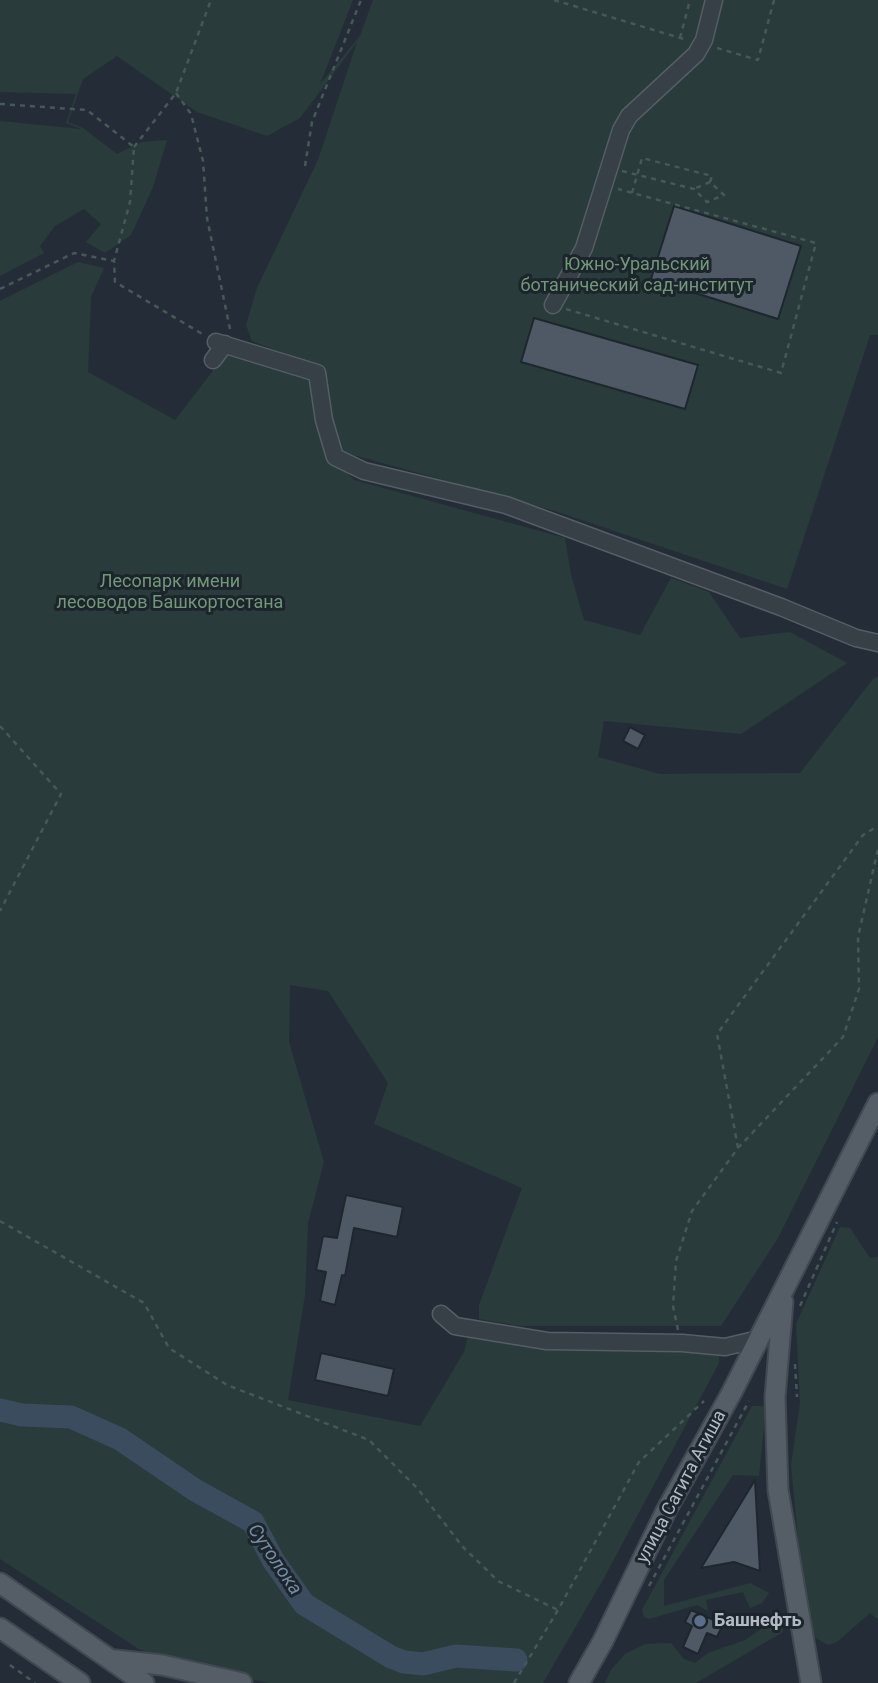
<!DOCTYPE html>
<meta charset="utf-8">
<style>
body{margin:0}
canvas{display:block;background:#242d37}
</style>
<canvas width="878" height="1683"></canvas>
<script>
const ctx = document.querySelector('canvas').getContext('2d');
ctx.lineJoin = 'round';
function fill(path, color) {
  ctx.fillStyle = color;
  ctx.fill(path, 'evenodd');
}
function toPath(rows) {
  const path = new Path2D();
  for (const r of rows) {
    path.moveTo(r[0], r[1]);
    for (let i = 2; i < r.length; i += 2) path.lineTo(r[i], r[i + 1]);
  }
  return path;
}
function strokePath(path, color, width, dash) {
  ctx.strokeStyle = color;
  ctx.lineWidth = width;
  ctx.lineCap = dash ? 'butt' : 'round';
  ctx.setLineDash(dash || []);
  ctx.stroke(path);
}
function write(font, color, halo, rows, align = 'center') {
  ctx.font = font + ' Roboto,sans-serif';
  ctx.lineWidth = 6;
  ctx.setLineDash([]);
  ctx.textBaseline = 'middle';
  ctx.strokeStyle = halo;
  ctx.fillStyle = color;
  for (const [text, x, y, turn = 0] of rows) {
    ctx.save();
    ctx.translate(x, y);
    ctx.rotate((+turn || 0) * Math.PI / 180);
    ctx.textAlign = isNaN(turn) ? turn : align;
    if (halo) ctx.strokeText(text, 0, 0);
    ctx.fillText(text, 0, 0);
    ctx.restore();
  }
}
const green = toPath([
 [0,0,353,0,320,84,360,36,373,0,878,0,878,335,870,335,787,589,555,511,357,456,329,455,354,480,565,538,571,575,584,620,640,635,671,578,709,592,740,638,790,632,847,663,741,734,604,721,598,757,660,774,800,773,873,679,878,676,878,1037,778,1238,721,1326,521,1326,479,1319,479,1305,522,1188,374,1124,388,1083,328,991,290,985,289,1042,324,1162,308,1223,305,1295,288,1400,420,1426,464,1352,469,1333,715,1351,719,1354,719,1363,605,1576,543,1683,268,1683,163,1658,139,1649,0,1559,0,301,78,262,104,268,91,297,88,372,175,420,226,354,313,380,322,368,252,341,246,325,257,288,318,160,357,42,300,118,267,136,197,112,117,56,83,79,68,122,83,128,117,154,142,142,167,140,153,187,131,235,105,253,86,242,101,224,84,209,55,226,40,246,44,253,0,276,0,121,81,129,66,123,76,94,0,92],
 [840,1227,850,1228,870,1258,878,1257,878,1620,870,1613,837,1642,828,1645,814,1637,803,1591,791,1465,800,1403,796,1324],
 [752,1406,766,1406,759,1476,733,1475,664,1580,664,1606,750,1583,769,1593,762,1603,750,1608,743,1592,706,1600,708,1611,697,1605,649,1619,644,1617,642,1610],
 [777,1622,782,1625,783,1632,696,1683,605,1683,611,1670,625,1654,645,1644,671,1643,684,1659,695,1663,708,1653,745,1640,770,1623]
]);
const river = toPath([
 [0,1410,22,1415,71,1417,120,1439,195,1490,253,1522,273,1560,304,1604,391,1657,404,1662,423,1664,456,1656,516,1660]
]);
const building = toPath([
 [674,206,801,246,778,319,651,279,674,206],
 [534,318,698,365,685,409,521,362,534,318],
 [630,727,645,735,638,749,623,741,630,727],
 [346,1195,403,1207,397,1237,354,1228,345,1276,342,1275,335,1305,320,1301,326,1272,316,1270,323,1236,337,1238,346,1195],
 [321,1353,394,1369,388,1396,315,1380,321,1353],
 [755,1480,760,1571,734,1562,701,1568,755,1480],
 [691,1610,723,1624,717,1637,707,1633,698,1654,683,1647,692,1626,685,1622,691,1610]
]);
const path = toPath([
 [554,0,687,40],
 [680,38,690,0],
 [717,48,758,60,774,0],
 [176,93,191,114,203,161,207,218,230,329],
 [0,104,87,110,134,147,130,202,114,261,115,282,204,335],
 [134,147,176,93,211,0],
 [305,166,312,122,361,0],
 [622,171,694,189,707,202,724,195,710,182,694,189],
 [632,193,642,158,712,176,710,182],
 [0,289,74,253,114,261],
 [566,309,781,373,816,243,618,189],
 [0,726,61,794,0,911],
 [738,1148,717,1034,863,835,878,826],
 [0,1221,144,1303,169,1348,227,1385,369,1440,418,1489,462,1546,498,1581,558,1610],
 [800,1306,837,1222],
 [678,1330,673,1306,676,1261,692,1211,738,1148,843,1037,859,989,858,937,878,849],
 [795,1364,797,1397],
 [649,1586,749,1401],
 [10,1665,35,1683],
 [514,1683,558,1610,639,1462,704,1401]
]);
const minor = toPath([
 [553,305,584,248,621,130,629,116,696,54,704,40,714,0],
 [216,342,317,373,324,420,335,457,364,471,506,505,781,607,856,638,878,643],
 [213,360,225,344],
 [441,1314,455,1326,547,1341,682,1343,725,1347,759,1339]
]);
const major = toPath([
 [783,1302,775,1397,778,1490,811,1683],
 [0,1583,144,1683],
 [0,1628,80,1683],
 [115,1660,162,1665,242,1683],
 [579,1683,603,1641,666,1511,732,1392,878,1103]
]);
const markers = [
 [700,1621,7,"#5c6f8a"]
];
const parkNames = [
 ["Южно-Уральский",637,265],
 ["ботанический сад-институт",637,286],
 ["Лесопарк имени",170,582],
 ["лесоводов Башкортостана",170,603]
];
const streetNames = [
 ["улица Сагита Агиша",682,1487,-62]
];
const poiNames = [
 ["Башнефть",714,1621]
];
const waterNames = [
 ["Сутолока",274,1560,56]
];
fill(green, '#293b3a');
strokePath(river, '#3b4c5e', 23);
fill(building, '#4f5965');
strokePath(building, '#1e262e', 2);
strokePath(minor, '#555d65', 19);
strokePath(major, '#404851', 23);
strokePath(path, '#475859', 2.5, [5, 5]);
strokePath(minor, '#373f47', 16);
strokePath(major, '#555e67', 19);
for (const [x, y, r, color] of markers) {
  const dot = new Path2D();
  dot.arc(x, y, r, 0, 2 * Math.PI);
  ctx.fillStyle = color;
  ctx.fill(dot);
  strokePath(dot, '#1c242c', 2.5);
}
write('18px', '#739779', '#1c242c', parkNames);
write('18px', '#b2bac4', '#1c242c', streetNames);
write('bold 18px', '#b2bac4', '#1c242c', poiNames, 'left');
write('italic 19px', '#768ca4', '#1c242c', waterNames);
</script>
